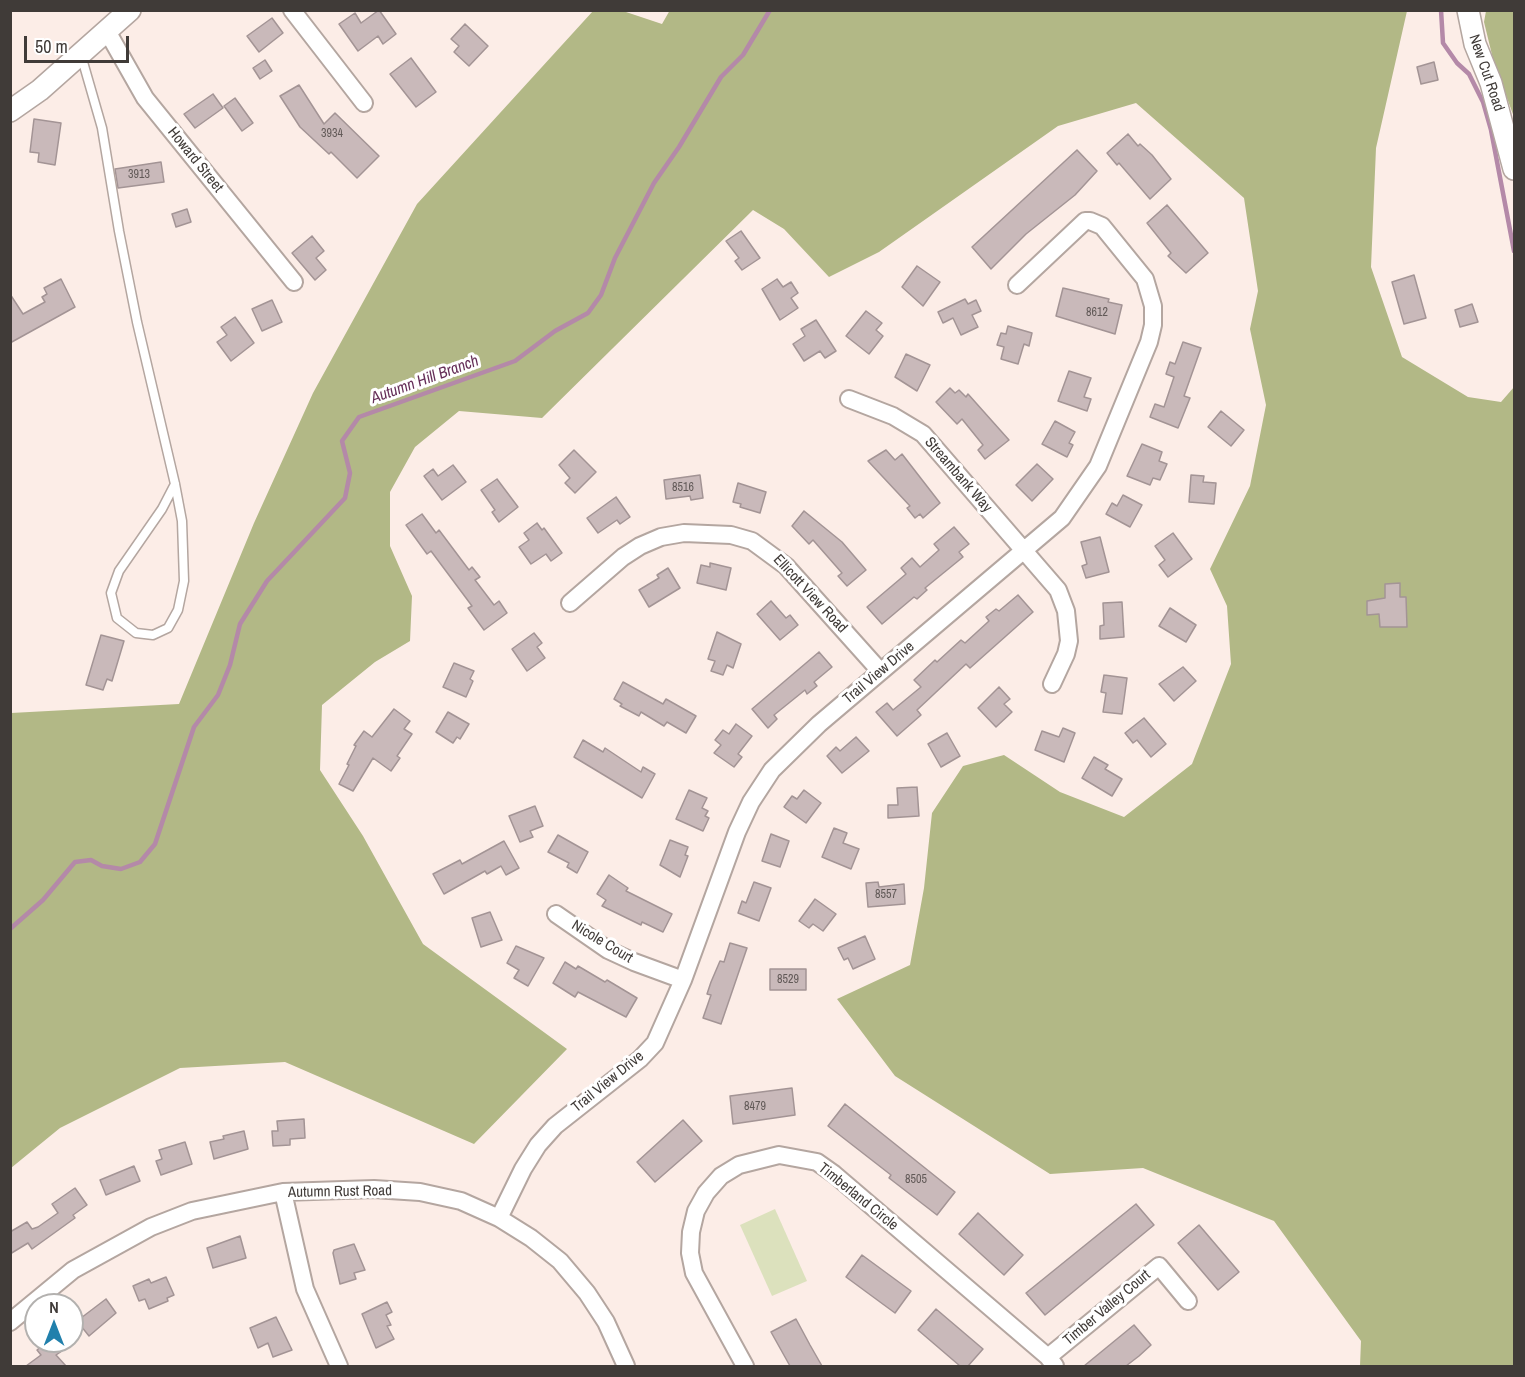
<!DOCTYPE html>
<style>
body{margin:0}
#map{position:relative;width:1525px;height:1377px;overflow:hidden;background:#fcede7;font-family:"Archivo Narrow",sans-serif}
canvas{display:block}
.frame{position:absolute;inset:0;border:12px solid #403b38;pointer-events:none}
.north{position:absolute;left:24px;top:1293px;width:60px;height:60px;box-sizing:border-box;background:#fff;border:2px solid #b3b1af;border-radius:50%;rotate:0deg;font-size:16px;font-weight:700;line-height:24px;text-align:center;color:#403b38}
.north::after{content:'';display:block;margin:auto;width:21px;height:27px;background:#2180ac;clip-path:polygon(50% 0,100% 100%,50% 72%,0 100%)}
.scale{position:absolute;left:24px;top:36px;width:105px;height:27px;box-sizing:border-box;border:3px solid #403b38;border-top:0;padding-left:8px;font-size:18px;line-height:21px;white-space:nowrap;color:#403b38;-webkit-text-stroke:4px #fff;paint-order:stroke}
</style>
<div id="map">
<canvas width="1525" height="1377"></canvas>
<div class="frame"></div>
<div class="north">N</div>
<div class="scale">50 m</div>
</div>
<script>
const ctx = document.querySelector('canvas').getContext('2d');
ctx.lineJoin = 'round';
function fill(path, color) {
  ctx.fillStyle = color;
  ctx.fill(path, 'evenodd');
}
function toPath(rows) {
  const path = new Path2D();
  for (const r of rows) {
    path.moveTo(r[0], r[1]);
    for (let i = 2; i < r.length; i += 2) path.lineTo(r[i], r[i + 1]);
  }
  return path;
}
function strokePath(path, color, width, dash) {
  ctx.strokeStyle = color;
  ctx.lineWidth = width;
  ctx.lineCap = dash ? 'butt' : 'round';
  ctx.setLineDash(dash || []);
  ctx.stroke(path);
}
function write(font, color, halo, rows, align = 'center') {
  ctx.font = font + ' "Archivo Narrow",sans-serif';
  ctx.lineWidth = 6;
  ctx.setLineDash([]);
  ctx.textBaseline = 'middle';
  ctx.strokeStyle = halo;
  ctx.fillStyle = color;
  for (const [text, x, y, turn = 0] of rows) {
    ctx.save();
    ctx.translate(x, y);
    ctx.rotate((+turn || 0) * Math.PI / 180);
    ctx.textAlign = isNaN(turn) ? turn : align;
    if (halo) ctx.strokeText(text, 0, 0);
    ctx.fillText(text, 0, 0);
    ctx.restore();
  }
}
const green = toPath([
 [775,1209,807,1281,772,1296,740,1225]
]);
const forest = toPath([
 [670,10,1407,11,1376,148,1371,267,1402,357,1468,397,1501,402,1514,387,1514,1366,1360,1366,1361,1341,1274,1221,1143,1168,1050,1174,895,1076,837,999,910,965,924,888,932,813,963,766,1004,755,1060,792,1124,817,1192,764,1231,664,1227,606,1210,569,1250,486,1266,405,1250,329,1258,291,1244,198,1136,103,1058,126,879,252,829,277,784,229,753,210,542,418,459,411,415,447,390,492,390,546,412,596,410,641,375,662,322,705,320,770,363,836,423,944,567,1049,474,1144,285,1062,180,1068,60,1128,11,1168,11,713,179,704,254,523,313,393,417,204,593,11,623,11,662,24],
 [1486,11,1514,11,1514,117,1494,63,1484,22]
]);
const stream = toPath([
 [1441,10,1443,43,1457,63,1469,74,1483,102,1491,130,1514,251],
 [10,929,43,900,75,862,91,860,102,866,121,869,140,862,155,844,194,727,218,695,230,665,240,624,267,581,345,498,350,473,342,441,359,417,515,361,555,331,588,313,601,295,615,258,654,183,679,147,721,77,743,55,770,10]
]);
const building = toPath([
 [379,10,396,34,383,44,378,36,358,51,339,24,355,13,361,23,379,10],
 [272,18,283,33,259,52,247,36,272,18],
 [465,24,488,46,469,66,454,52,459,46,451,39,465,24],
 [411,58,436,92,416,107,390,74,411,58],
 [265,60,272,71,260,79,253,68,265,60],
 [1434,62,1438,80,1421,84,1417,67,1434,62],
 [299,85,324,124,335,113,379,156,357,178,331,152,329,154,300,127,280,96,299,85],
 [213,94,223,108,195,128,184,114,213,94],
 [235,98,253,123,242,131,224,106,235,98],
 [34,119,61,123,55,165,38,162,39,153,30,152,34,119],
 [1128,134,1138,146,1140,144,1152,155,1171,179,1150,199,1119,163,1117,165,1107,153,1128,134],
 [1077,150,1097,171,1075,195,1026,234,991,269,972,247,1077,150],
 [161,162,164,182,118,188,115,169,161,162],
 [1167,205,1208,253,1186,273,1168,256,1171,253,1147,223,1167,205],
 [187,209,191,222,176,227,172,214,187,209],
 [741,231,760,258,742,270,735,261,739,258,726,241,741,231],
 [312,236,324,251,316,258,326,270,315,280,292,253,312,236],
 [917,266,940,282,923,306,902,287,917,266],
 [1414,275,1426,318,1404,324,1392,282,1414,275],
 [61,279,75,307,10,343,10,294,23,314,45,302,42,297,47,294,44,288,61,279],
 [777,279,783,287,791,282,798,293,791,298,798,308,780,320,762,289,777,279],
 [1063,288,1109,299,1108,302,1122,305,1115,334,1056,316,1063,288],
 [965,299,968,304,976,300,981,311,972,315,978,327,961,335,953,318,943,323,938,312,965,299],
 [272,300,282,322,262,331,252,309,272,300],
 [1472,304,1478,322,1460,327,1455,310,1472,304],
 [866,311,882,323,876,330,883,336,869,354,846,336,866,311],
 [235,317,254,343,231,361,217,342,227,335,221,327,235,317],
 [816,320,836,351,825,358,820,351,804,361,793,344,805,336,801,329,816,320],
 [1008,326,1032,333,1029,346,1024,344,1018,364,1001,359,1004,347,997,345,1001,333,1006,334,1008,326],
 [1183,342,1201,348,1184,396,1190,398,1178,428,1150,417,1155,404,1164,407,1174,377,1166,374,1170,362,1175,364,1183,342],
 [906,354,930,365,917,391,895,377,906,354],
 [1069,371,1091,378,1084,397,1091,399,1087,411,1058,401,1069,371],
 [950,388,955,393,959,390,966,397,968,394,1009,440,985,459,978,450,983,445,962,419,957,424,936,402,950,388],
 [1221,411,1244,430,1231,446,1208,427,1221,411],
 [1055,421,1075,432,1069,443,1073,445,1067,457,1042,444,1055,421],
 [1142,444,1162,452,1159,461,1167,464,1160,480,1153,478,1150,485,1127,476,1142,444],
 [574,450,596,472,575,493,565,483,570,478,559,465,574,450],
 [886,450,895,460,902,454,940,503,923,518,920,514,915,518,907,508,910,506,868,461,886,450],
 [1037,464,1053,479,1032,501,1016,485,1037,464],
 [453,465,466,482,442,500,424,476,433,469,438,476,453,465],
 [700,475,703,498,691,500,690,496,666,499,664,480,700,475],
 [1191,475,1204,476,1203,482,1216,483,1214,504,1189,502,1191,475],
 [497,479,518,507,499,522,492,512,495,510,481,490,497,479],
 [738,483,766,492,760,513,740,507,741,504,733,502,738,483],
 [1123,495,1142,505,1130,527,1106,514,1112,503,1117,506,1123,495],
 [616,497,630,517,620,524,617,520,598,533,587,518,616,497],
 [804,511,842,542,866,570,847,586,838,576,842,573,813,540,809,544,792,526,804,511],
 [422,514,436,533,439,530,469,570,472,567,480,577,475,580,494,605,499,601,507,613,484,630,468,608,472,606,431,551,427,554,406,525,422,514],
 [537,523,542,530,544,528,562,553,551,561,546,554,531,564,519,547,529,540,524,533,537,523],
 [954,527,969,544,959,552,963,557,925,588,927,590,917,599,914,597,882,624,867,607,906,574,901,568,912,558,920,567,939,550,934,544,954,527],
 [1173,533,1192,559,1168,577,1159,565,1165,560,1155,546,1173,533],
 [1100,537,1109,572,1086,578,1082,566,1087,564,1081,542,1100,537],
 [710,563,731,568,726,590,697,583,701,565,710,567,710,563],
 [668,568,680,588,649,607,639,590,659,578,657,575,668,568],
 [1400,583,1400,597,1406,597,1407,627,1380,627,1379,614,1367,615,1367,601,1385,598,1385,584,1400,583],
 [1018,595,1033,612,970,668,966,664,917,710,921,715,897,736,876,712,887,703,893,710,921,687,914,680,935,660,937,662,961,640,965,643,989,621,986,617,996,609,999,611,1018,595],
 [771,601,786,618,790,615,798,625,780,640,757,614,771,601],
 [1122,602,1124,637,1100,639,1100,626,1104,625,1103,603,1122,602],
 [1170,608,1196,625,1186,642,1159,626,1170,608],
 [717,632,741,644,733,668,727,665,723,675,711,671,715,661,708,659,717,632],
 [534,633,542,643,537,647,545,658,527,671,512,649,534,633],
 [101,635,124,641,112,681,107,679,103,690,86,685,101,635],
 [819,652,832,667,814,682,817,686,807,694,805,690,774,715,777,719,768,728,752,709,819,652],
 [454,663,474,671,470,679,473,681,466,697,443,687,454,663],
 [1183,667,1196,681,1174,701,1159,684,1183,667],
 [1104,675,1127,678,1122,714,1103,712,1106,693,1101,692,1104,675],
 [623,682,663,704,666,699,696,716,686,733,667,722,664,726,641,712,639,716,620,706,622,704,614,699,623,682],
 [999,687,1010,699,1004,704,1012,712,996,727,978,708,999,687],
 [394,709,410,721,404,729,412,734,397,756,400,758,391,771,373,758,353,791,339,784,349,765,347,764,356,746,354,745,364,731,372,737,394,709],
 [448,712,469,724,460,739,457,737,453,743,436,732,448,712],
 [1144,718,1166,744,1151,757,1137,740,1133,743,1125,733,1144,718],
 [736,724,752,736,738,754,742,757,734,767,714,753,721,745,715,740,723,730,729,734,736,724],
 [1063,728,1075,733,1064,762,1035,750,1042,731,1059,737,1063,728],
 [947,733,960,756,941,767,928,744,947,733],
 [856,737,869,751,842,773,827,756,836,747,840,751,856,737],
 [583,740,603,752,605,748,641,772,643,767,655,774,642,798,574,757,583,740],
 [1094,757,1108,765,1105,769,1122,779,1112,796,1082,778,1094,757],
 [917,787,919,816,888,818,888,805,898,805,897,788,917,787],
 [689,790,707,798,702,808,708,811,705,816,709,818,703,831,676,819,689,790],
 [804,790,821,803,806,823,784,807,792,796,797,799,804,790],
 [535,806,543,826,530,831,533,837,520,842,509,816,535,806],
 [834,828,847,833,843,843,859,849,851,869,822,857,834,828],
 [771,834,789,841,780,867,762,861,771,834],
 [558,835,588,852,577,873,567,867,569,863,548,852,558,835],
 [670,840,688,847,685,855,688,856,680,877,660,865,670,840],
 [504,841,519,868,506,875,501,866,487,874,485,871,444,894,433,874,460,860,462,864,504,841],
 [609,875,628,888,626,891,672,914,663,932,642,922,641,925,602,906,606,900,597,894,609,875],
 [754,882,771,888,759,921,738,913,742,901,746,903,754,882],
 [878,882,879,887,904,884,905,904,868,907,866,883,878,882],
 [815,899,836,914,823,931,813,924,809,928,799,921,815,899],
 [490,912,502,940,481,947,472,918,490,912],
 [865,936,875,959,853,969,848,958,844,960,838,948,865,936],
 [730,943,747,948,721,1024,703,1018,711,995,707,994,711,982,720,961,724,962,730,943],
 [516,946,544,958,528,986,514,978,519,970,507,963,516,946],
 [565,962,576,969,578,966,605,982,607,980,637,998,626,1017,578,992,575,997,553,983,565,962],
 [770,969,806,969,806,990,770,990,770,969],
 [792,1088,795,1115,733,1124,730,1096,792,1088],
 [845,1104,955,1192,937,1215,889,1178,891,1175,828,1126,845,1104],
 [304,1119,305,1138,290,1139,290,1145,273,1146,272,1131,278,1131,277,1121,304,1119],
 [683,1120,702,1141,655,1182,637,1162,683,1120],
 [244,1131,248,1149,214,1159,210,1142,224,1139,223,1136,244,1131],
 [185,1142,192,1164,161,1175,156,1161,162,1159,159,1150,185,1142],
 [134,1166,140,1181,106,1195,100,1180,134,1166],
 [75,1188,87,1205,73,1215,75,1218,32,1249,28,1243,10,1254,10,1232,27,1222,32,1229,38,1227,58,1213,52,1204,75,1188],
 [1136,1204,1154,1225,1045,1315,1026,1293,1136,1204],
 [978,1213,1023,1255,1004,1275,959,1234,978,1213],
 [1199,1225,1239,1272,1218,1290,1178,1243,1199,1225],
 [240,1236,246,1258,213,1268,207,1248,240,1236],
 [354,1244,365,1270,354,1273,356,1279,340,1284,333,1253,334,1250,354,1244],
 [862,1255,911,1291,895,1313,846,1277,862,1255],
 [166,1277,174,1295,167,1298,168,1301,149,1309,145,1299,139,1301,133,1286,149,1279,151,1283,166,1277],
 [106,1299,116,1313,89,1336,77,1321,106,1299],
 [387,1302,392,1312,386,1315,391,1325,387,1326,394,1339,376,1348,362,1314,387,1302],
 [936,1309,983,1349,968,1366,960,1366,918,1330,936,1309],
 [276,1317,292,1350,273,1357,268,1343,258,1348,250,1328,276,1317],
 [796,1319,810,1345,822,1366,790,1366,771,1332,796,1319],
 [1134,1325,1151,1345,1139,1356,1126,1366,1084,1366,1134,1325],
 [48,1341,53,1341,62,1351,56,1355,66,1366,26,1366,41,1355,37,1350,48,1341]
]);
const service = toPath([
 [81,55,102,128,119,231,137,322,175,484,182,521,184,581,178,610,168,628,153,635,136,633,117,618,111,593,119,571,162,509,175,484]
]);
const minor = toPath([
 [292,10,364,103],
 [107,31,145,98,294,282],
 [849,399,893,416,923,434,1058,590,1066,611,1069,641,1066,654,1052,684],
 [570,603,623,557,640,546,661,537,684,533,731,535,752,541,786,566,880,671],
 [556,914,608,950,634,962,683,980],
 [283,1192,305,1289,339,1366],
 [499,1218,523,1169,538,1145,555,1126,640,1059,655,1043,683,980,737,832,751,802,772,770,819,724,1062,518,1098,466,1149,342,1153,325,1153,306,1145,279,1102,226,1090,221,1085,221,1017,285],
 [10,1322,73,1270,151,1227,192,1211,283,1192,374,1189,420,1192,461,1201,499,1218,531,1238,560,1261,587,1293,606,1322,626,1366],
 [1048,1357,1159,1266,1188,1301],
 [745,1366,694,1273,690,1253,691,1232,696,1211,706,1193,721,1176,739,1165,779,1155,817,1162,834,1174,1048,1357,1055,1366]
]);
const tertiary = toPath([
 [1468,10,1475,44,1491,83,1514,169],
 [10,111,40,90,130,10]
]);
const numberNames = [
 ["3934",332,134],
 ["3913",139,175],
 ["8612",1097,313],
 ["8516",683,488],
 ["8557",886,895],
 ["8529",788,980],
 ["8479",755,1107],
 ["8505",916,1180]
];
const streetNames = [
 ["New Cut Road",1486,73,71],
 ["Howard Street",195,160,51],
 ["Streambank Way",958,475,49],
 ["Ellicott View Road",810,594,47],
 ["Trail View Drive",879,673,-40],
 ["Nicole Court",602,942,31],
 ["Trail View Drive",608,1082,-39],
 ["Autumn Rust Road",340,1192,-1],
 ["Timberland Circle",858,1197,39],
 ["Timber Valley Court",1107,1308,-40]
];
const waterNames = [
 ["Autumn Hill Branch",425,380,-20]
];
fill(green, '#dce1bd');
fill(forest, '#b2b886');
strokePath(stream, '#b489a8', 4.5);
fill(building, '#c9b9ba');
strokePath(building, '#a39495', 1.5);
strokePath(service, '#b4a6a0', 11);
strokePath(minor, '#b4a6a0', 20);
strokePath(tertiary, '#b4a6a0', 24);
strokePath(service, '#fff', 8);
strokePath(minor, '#fff', 16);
strokePath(tertiary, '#fff', 21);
write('12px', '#625a58', null, numberNames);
write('15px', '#403b38', '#fff', streetNames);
write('italic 16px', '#652e58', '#fff', waterNames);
</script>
